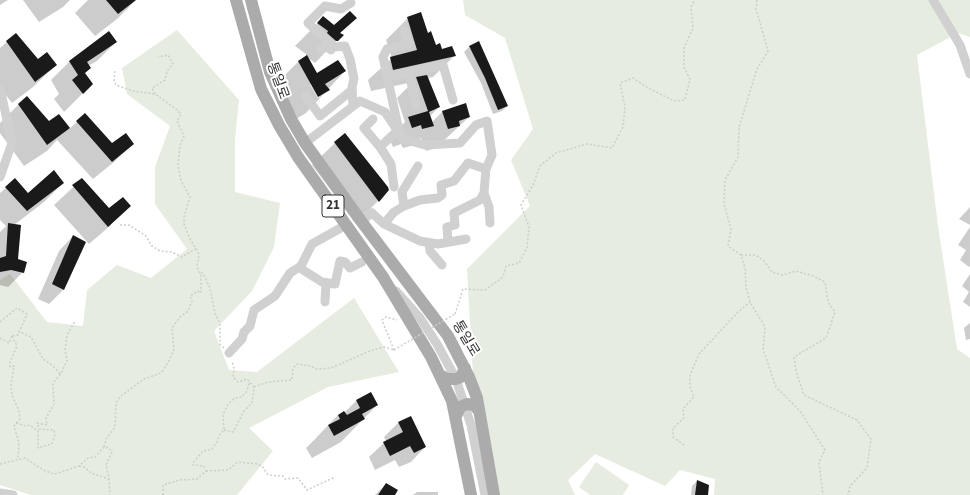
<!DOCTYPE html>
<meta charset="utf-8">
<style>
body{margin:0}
canvas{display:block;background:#fff}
</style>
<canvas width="970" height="495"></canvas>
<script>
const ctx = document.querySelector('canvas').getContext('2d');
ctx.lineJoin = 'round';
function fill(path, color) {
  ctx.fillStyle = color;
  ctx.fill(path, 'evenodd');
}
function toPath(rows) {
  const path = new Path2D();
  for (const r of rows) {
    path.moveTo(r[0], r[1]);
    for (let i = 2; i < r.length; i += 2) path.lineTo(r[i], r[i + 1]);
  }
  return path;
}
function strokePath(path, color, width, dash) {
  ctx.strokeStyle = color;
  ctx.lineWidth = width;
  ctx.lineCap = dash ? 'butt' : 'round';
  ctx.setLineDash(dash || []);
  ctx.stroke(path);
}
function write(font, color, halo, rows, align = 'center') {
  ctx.font = font + ' "Source Sans 3","Noto Sans KR",sans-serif';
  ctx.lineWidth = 4;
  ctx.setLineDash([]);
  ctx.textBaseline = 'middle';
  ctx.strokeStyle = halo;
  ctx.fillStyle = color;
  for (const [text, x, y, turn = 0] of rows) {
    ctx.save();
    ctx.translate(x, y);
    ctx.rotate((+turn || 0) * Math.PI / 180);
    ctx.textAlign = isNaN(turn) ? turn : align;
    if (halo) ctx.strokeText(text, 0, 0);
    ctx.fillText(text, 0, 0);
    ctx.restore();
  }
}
const green = toPath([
 [463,0,970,0,970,37,958,33,917,55,938,226,957,349,970,358,970,495,714,495,715,479,680,470,665,486,595,454,568,480,575,495,500,495,473,374,467,269,530,206,511,160,533,129,505,38,465,15],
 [177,30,239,100,235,139,235,192,280,203,274,247,252,291,214,331,229,370,257,372,354,298,399,372,328,387,249,428,273,451,237,495,31,495,0,485,0,280,10,274,47,322,83,326,87,290,117,265,151,278,187,249,155,204,155,167,170,126,127,94,122,68],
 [596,462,629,485,623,495,590,495,579,487]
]);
const shadow = toPath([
 [0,0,8,0,0,5],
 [23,0,70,0,63,7,39,22],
 [88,0,136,0,117,19,95,36,75,13],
 [323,18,335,27,355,18,340,33,342,35,315,63,307,57,317,75,345,71,306,113,296,119,276,84,298,62,306,57,306,54,295,46],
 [310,84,312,84,320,97,318,98],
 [408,18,428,34,435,46,455,55,433,77,428,78,439,107,430,116,432,122,442,112,465,105,469,117,436,148,426,151,421,138,414,145,403,148,401,144,393,147,389,138,405,122,397,98,413,82,371,91,368,80,392,58,386,40],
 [16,34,37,61,56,65,33,87,12,103,0,87,0,48],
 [116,42,97,61,88,66,84,74,92,84,64,112,54,99,59,94,51,80,70,61],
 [469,47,507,106,502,111,493,114,481,83,464,52],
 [19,104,48,122,59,116,69,129,85,115,112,144,132,144,114,162,93,179,57,140,47,151,24,166,0,133,0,123],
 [335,143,388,190,356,224,312,165],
 [82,179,111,225,89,244,54,205],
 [15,180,28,195,63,183,44,202,14,225,17,259,23,272,8,287,0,285,0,232,6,226,0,220,0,193],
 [970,207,970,225,959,219],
 [970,227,970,266,969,267,960,260,966,250,958,245],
 [73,236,64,289,49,304,38,299,59,251],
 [970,274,970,307,963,302,969,292,962,286],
 [970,323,970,339,966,340,964,328],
 [370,393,377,405,341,442,312,458,306,448,316,438,338,415,344,413,356,401],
 [410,417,425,447,411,462,399,467,395,460,375,470,369,457,386,441,384,437,398,423],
 [697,481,704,483,706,495,691,495,692,486],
 [386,484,393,495,375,495],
 [417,492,438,492,438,495,413,495]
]);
const building = toPath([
 [106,0,136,0,118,14],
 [350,11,357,18,340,33,344,35,338,41,336,41,327,33,328,31,317,23,323,16,334,25],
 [421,12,428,33,431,31,436,45,440,43,442,49,452,46,456,56,393,70,390,57,417,50,407,17],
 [109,31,117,42,87,62,91,68,85,73,93,84,83,94,72,80,78,75,69,61],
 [16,33,38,59,47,52,57,65,35,82,6,41],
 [479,41,508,106,498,110,485,78,469,46],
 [307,55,317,73,338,60,346,71,325,84,330,90,318,97,298,61],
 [427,75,440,107,429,112,434,126,422,129,421,125,412,128,408,117,428,111,416,77],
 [27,96,49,121,59,114,70,128,47,145,18,104],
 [466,103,470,117,459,121,460,126,448,129,442,111],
 [85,113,112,143,126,133,134,144,112,162,76,121],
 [345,133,388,187,389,190,379,202,334,142],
 [54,170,64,183,27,211,5,187,15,178,28,193],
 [82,178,109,208,123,197,131,206,108,227,72,185],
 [8,223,21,225,18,259,27,262,24,273,11,270,0,272,0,258,6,256],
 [73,235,86,242,64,290,52,284],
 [371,392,378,405,362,414,365,419,334,436,328,425,340,419,338,415,344,411,347,415,360,408,356,400],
 [411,416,426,447,414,453,410,446,390,456,383,442,403,432,398,422],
 [697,480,709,485,708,495,695,495],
 [386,483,398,490,395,495,378,495]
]);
const path = toPath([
 [757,0,756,9,768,51,757,69,739,127,738,157,725,180,724,204,731,229,728,246,741,255,745,268,746,287,750,302,765,327,763,349,776,387,800,411,825,450,819,462,823,495],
 [155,94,152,88,165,80,167,71,173,64,168,55,158,57],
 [120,225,129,225,146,236,152,246,160,251,172,252,182,257,197,248],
 [741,255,756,255,764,261,772,272,782,275,796,271,813,276,825,282,828,302,835,312,826,338,794,357,796,371,804,395,857,420,871,439,867,468,850,486,848,495],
 [201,272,204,275,210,288,215,313,220,324,220,345,224,348],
 [455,314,463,289,485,290,503,277,506,266,519,263,527,248,529,227,521,205,533,185,540,166,556,153,587,144,612,148,623,127,625,107,620,83,633,78,650,89,674,101,685,100,690,79,684,67,684,48,693,28,691,7,695,0],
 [0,322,17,308,27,314,18,335,12,336],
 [18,331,31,337,43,359,52,365,60,374],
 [12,336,17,346,10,362,10,367,14,366,11,385,12,395,19,411,20,419,14,426,19,443,18,459],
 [0,338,9,343,12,336],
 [394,350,382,320,386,317,397,320],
 [254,387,268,382,292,380,293,368,297,364,311,366,317,369,331,368,370,351,384,347,394,350],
 [16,423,26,426,30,425,38,431,38,448,52,444,55,434,54,430,39,429,37,423,47,425,46,418,54,404,53,383,60,375,67,361,65,350,67,335,75,321],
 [224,430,233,432,244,411,252,403,254,387,247,379,238,382,233,377,234,369,232,361],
 [684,445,673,437,673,428,684,418,683,409,694,397,690,387,690,375,699,354,738,312,750,302],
 [104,447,106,439,115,427,116,403,121,396,144,379,161,373,169,361,174,349,172,328,180,317,188,311,192,301,190,296,198,291,201,293,201,276,197,267,199,254,190,239,184,224,184,217,190,197,181,181,178,165,180,145,184,136,177,121,181,114,176,109,155,94,133,91,116,85,114,81,115,71],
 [0,464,25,458,45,471,55,474,79,466,88,458,95,457,104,447,109,448,112,452,106,465,109,479,110,495],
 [79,466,84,467,91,473,109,479],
 [206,471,228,470,238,462,257,464,262,466,268,475,283,476,285,479,298,478,307,490,335,477],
 [163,495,163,485,180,480,197,479,206,471,204,466,193,465,193,463,203,451,211,450,217,442,220,434,224,430,223,415,228,404,235,398,242,397,247,391,249,383]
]);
const minor = toPath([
 [933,0,960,45,970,74],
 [351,3,341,9,325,6,308,23,334,47,345,46,350,59,354,79,352,87,353,106],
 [321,50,326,46,331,50],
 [409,72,416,106],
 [387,77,443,65,453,100],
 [0,88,12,143,0,177],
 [306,96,320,116,352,90],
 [373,119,364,128,380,147,397,131],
 [399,131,383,57,387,49,408,44,404,30],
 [305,143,360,101,385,112,403,139,425,145,460,143,476,125,487,121,492,155,486,169,484,193,489,207,490,223],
 [380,147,391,164,394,187],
 [404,206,402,192,418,166],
 [361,221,372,213,384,224,420,241,438,244,466,239],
 [384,224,394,212,404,206,420,200,438,198,442,195,441,185,454,181,468,163,486,169],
 [448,242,447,227,455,225,454,213,480,200,484,193],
 [429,243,430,251,442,265],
 [301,266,303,270,322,282,335,284,340,261,345,262,350,268,362,262],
 [396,291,420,318,437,344,456,379,471,425,485,495],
 [325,302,326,283],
 [229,353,242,339,244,332,250,326,254,310,275,296,290,273,301,266,312,244,346,225],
 [0,493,13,495]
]);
const major = toPath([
 [236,0,261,89,279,125,298,157,383,277,431,357,452,401,471,495],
 [251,0,270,72,291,119,305,143,361,221,448,336,469,377,477,398,494,495],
 [440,375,447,379,456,379,461,377,465,368],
 [456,416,460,407,467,404,474,405,479,411]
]);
const pathBridge = toPath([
 [394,350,455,314]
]);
const shields = [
 [333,206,22]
];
const shieldNames = [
 ["21",333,206]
];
const streetNames = [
 ["통일로",277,81,70],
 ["통일로",465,339,59]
];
fill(green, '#e6ecdf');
fill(shadow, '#0003');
fill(building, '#1a1a1a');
strokePath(path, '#cdcdcd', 1.5, [2, 2]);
strokePath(minor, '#d0d0d0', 9);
strokePath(major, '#ababab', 12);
strokePath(pathBridge, '#cdcdcd', 1.5, [2, 2]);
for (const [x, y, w] of shields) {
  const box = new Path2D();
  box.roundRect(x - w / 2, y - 11, w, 22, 3);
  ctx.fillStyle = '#fff';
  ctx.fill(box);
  strokePath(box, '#333', 1);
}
write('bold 13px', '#333', null, shieldNames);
write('14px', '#333', '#fff', streetNames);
</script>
